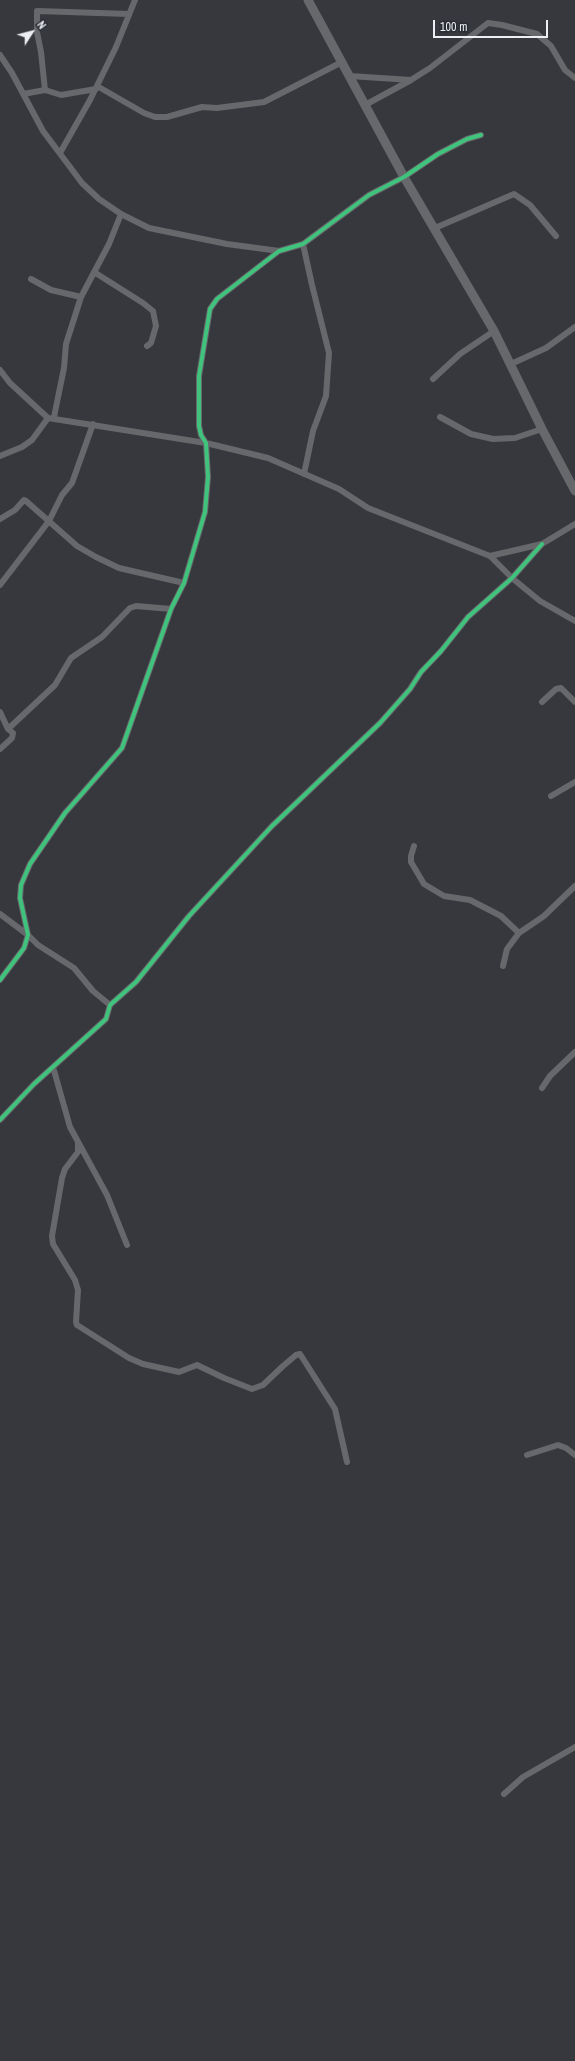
<!DOCTYPE html>
<style>
body{margin:0}
#map{position:relative;width:575px;height:2061px;overflow:hidden;background:#37383d;font-family:"Archivo Narrow",sans-serif}
canvas{display:block}
.north{position:absolute;left:12px;top:12px;width:40px;height:40px;-webkit-text-stroke:3px #2b2d35;paint-order:stroke;rotate:54deg;font-size:11px;font-weight:700;line-height:16px;text-align:center;color:#eceef3}
.north::after{content:'';display:block;margin:auto;width:14px;height:18px;background:#eceef3;clip-path:polygon(50% 0,100% 100%,50% 72%,0 100%)}
.scale{position:absolute;left:433px;top:20px;width:115px;height:18px;box-sizing:border-box;border:2px solid #eceef3;border-top:0;padding-left:5px;font-size:12px;line-height:14px;white-space:nowrap;color:#eceef3;-webkit-text-stroke:3px #2b2d35;paint-order:stroke}
</style>
<div id="map">
<canvas width="575" height="2061"></canvas>
<div class="north">N</div>
<div class="scale">100 m</div>
</div>
<script>
const ctx = document.querySelector('canvas').getContext('2d');
ctx.lineJoin = 'round';
function toPath(rows) {
  const path = new Path2D();
  for (const r of rows) {
    path.moveTo(r[0], r[1]);
    for (let i = 2; i < r.length; i += 2) path.lineTo(r[i], r[i + 1]);
  }
  return path;
}
function strokePath(path, color, width, dash) {
  ctx.strokeStyle = color;
  ctx.lineWidth = width;
  ctx.lineCap = dash ? 'butt' : 'round';
  ctx.setLineDash(dash || []);
  ctx.stroke(path);
}
const street = toPath([
 [0,55,12,73,43,131,82,183,99,199,121,214,149,228,227,244,279,251],
 [350,76,411,80,365,105],
 [411,80,430,68,488,23,502,25,537,34,551,46,565,70,575,78],
 [97,86,144,113,155,117,167,117,202,107,217,108,264,102,342,62],
 [96,89,61,95,45,90,41,52,37,32,37,11,129,14],
 [23,94,45,90],
 [60,153,90,100,116,47,135,0],
 [435,228,514,194,530,205,556,236],
 [303,244,312,285,329,353,326,396,313,431,304,474],
 [94,272,143,303,153,311,156,326,151,343,147,346],
 [31,279,51,290,81,297],
 [511,364,546,348,575,327],
 [0,370,10,383,48,418,206,443,268,458,339,489,368,508,490,556,512,578,540,601,575,621],
 [433,379,460,354,494,331],
 [54,417,64,368,66,344,81,297,109,244,121,214],
 [440,417,471,434,493,439,515,438,542,429],
 [0,456,22,447,32,440,48,418],
 [0,519,15,510,24,500,26,501,77,546,96,557,119,568,184,583],
 [490,556,542,544,575,524],
 [0,585,49,521,62,495,72,483,93,424],
 [542,702,556,689,561,688,575,702],
 [0,712,8,729,13,733,12,738,0,749],
 [8,729,55,685,71,658,102,637,130,608,136,606,171,609],
 [551,796,575,782],
 [414,846,411,856,411,862,424,884,444,896,470,900,501,916,519,933],
 [0,914,28,935,38,945,74,968,93,991,110,1005],
 [503,966,507,949,519,933,544,916,575,886],
 [0,980,24,948,28,935,20,898,21,885,30,864,65,813,122,748,171,609,184,583,205,512,208,477,206,443,201,435,199,426,199,376,210,309,217,299,279,251,303,244,369,195,404,177,438,154,467,139,481,135],
 [53,1067,70,1127,107,1195,127,1245],
 [542,1088,550,1076,575,1052],
 [0,1120,34,1084,106,1019,110,1005,136,982,189,916,272,826,380,723,410,689,421,672,441,651,468,617,512,578,542,544],
 [78,1143,78,1152,65,1169,62,1178,52,1236,53,1244,75,1280,78,1290,76,1322,77,1325,129,1358,143,1364,179,1372,197,1365,224,1378,252,1389,263,1385,283,1366,296,1355,300,1354,335,1409,347,1462],
 [527,1455,558,1445,566,1448,575,1455],
 [504,1794,523,1777,575,1747]
]);
const secondary = toPath([
 [308,0,404,177,494,331,542,429,575,491]
]);
const cycleway = toPath([
 [0,980,24,948,28,935,20,898,21,885,30,864,65,813,122,748,171,609,184,583,205,512,208,477,206,443,201,435,199,426,199,376,210,309,217,299,279,251,303,244,369,195,404,177,438,154,467,139,481,135],
 [0,1120,34,1084,106,1019,110,1005,136,982,189,916,272,826,380,723,410,689,421,672,441,651,468,617,512,578,542,544]
]);
strokePath(street, '#67686b', 6);
strokePath(secondary, '#67686b', 9);
strokePath(cycleway, '#40c37c', 4);
</script>
